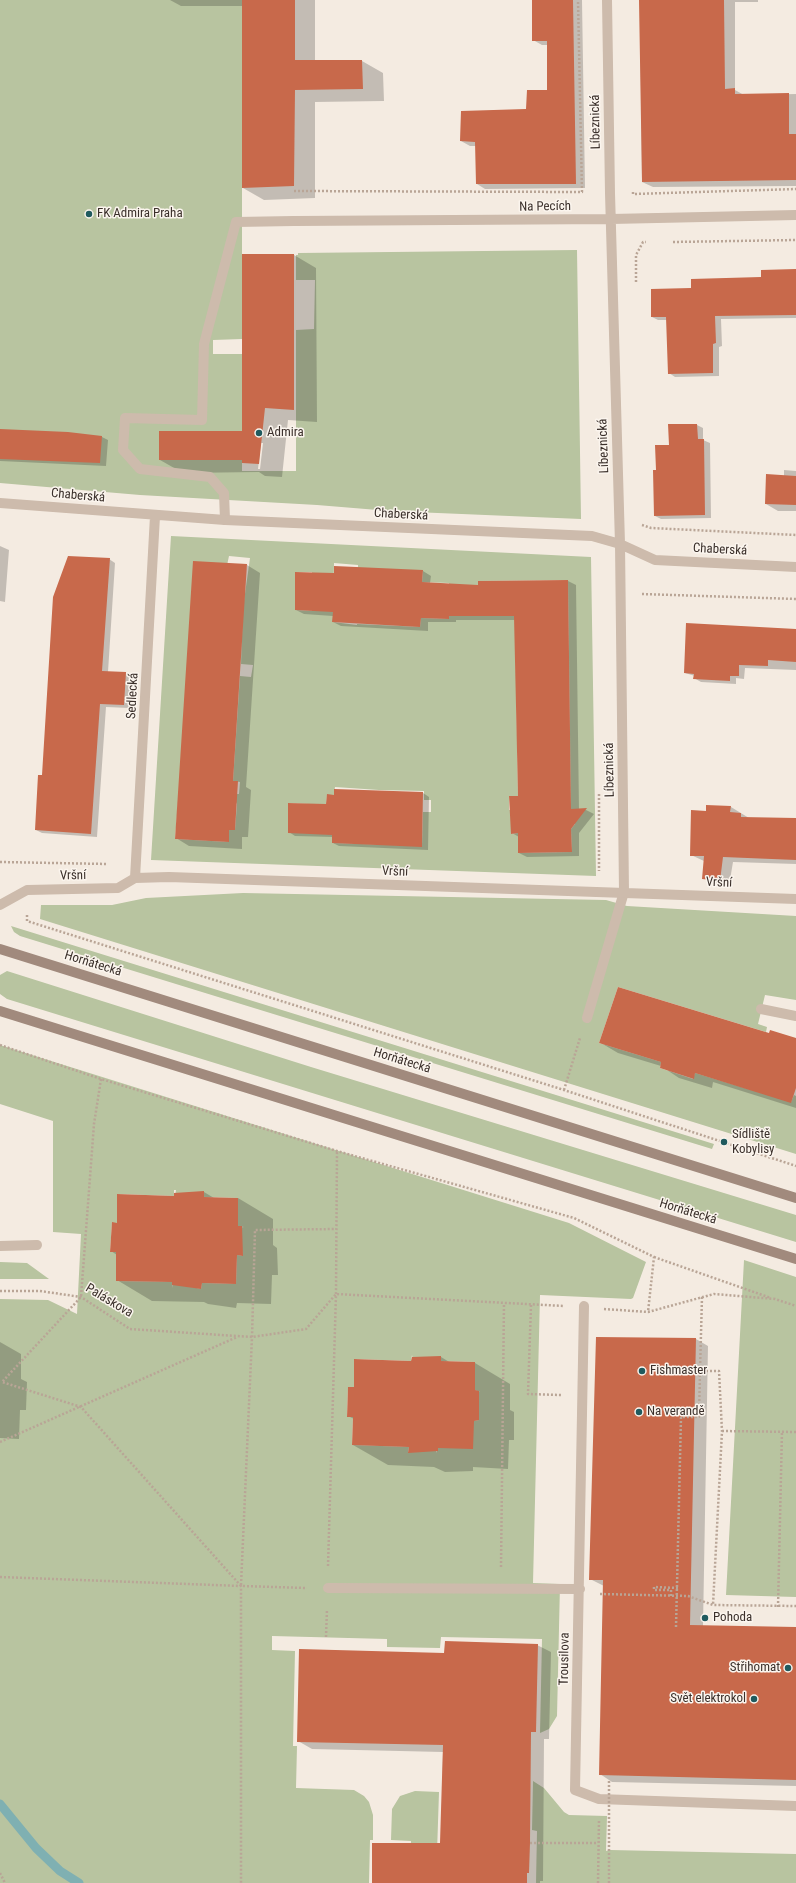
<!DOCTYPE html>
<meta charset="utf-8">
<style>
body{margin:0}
canvas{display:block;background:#f4ebe1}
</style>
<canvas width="796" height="1883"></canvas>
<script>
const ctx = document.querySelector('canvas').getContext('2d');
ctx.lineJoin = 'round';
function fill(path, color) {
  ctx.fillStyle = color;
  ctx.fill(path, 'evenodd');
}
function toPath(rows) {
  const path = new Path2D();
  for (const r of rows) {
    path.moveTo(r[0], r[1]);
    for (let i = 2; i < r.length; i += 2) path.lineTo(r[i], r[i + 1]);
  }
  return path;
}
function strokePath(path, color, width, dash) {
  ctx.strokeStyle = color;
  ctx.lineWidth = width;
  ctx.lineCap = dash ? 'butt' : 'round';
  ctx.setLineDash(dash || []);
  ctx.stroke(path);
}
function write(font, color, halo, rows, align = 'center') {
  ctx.font = font + ' "Roboto Condensed",sans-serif';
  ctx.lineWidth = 3;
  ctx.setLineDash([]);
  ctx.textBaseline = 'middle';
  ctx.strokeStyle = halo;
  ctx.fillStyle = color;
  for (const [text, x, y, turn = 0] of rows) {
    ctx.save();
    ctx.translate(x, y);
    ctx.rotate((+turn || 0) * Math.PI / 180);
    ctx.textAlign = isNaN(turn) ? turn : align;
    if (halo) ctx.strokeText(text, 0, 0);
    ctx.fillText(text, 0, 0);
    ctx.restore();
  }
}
const green = toPath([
 [0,0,242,0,242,339,213,340,213,354,242,354,242,431,159,431,159,460,242,460,242,471,296,471,296,330,314,329,315,280,296,280,296,255,298,255,298,253,577,250,581,519,390,511,317,505,140,495,0,483],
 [171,536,591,557,596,876,151,860],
 [229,556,250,558,243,608,241,664,253,665,251,677,240,676,233,781,240,782,239,794,232,794,237,804,235,830,229,830,229,842,175,839,179,791],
 [334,563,358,565,358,568,423,571,422,582,449,583,448,619,421,618,420,627,357,624,357,625,333,622],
 [295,572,312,572,312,611,295,610],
 [568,580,571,811,575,816,575,824,571,829,572,852,519,853,518,833,511,834,518,810,509,810,509,796,518,796,515,616,478,581],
 [335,787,379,790,424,791,424,800,431,800,431,812,423,812,422,846,332,843,333,808,326,808,327,795,334,795],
 [288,803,309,804,308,833,288,833],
 [243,893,606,900,627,906,796,916,796,1000,765,995,758,1024,767,1027,766,1032,618,987,599,1043,661,1062,660,1068,693,1079,695,1073,791,1102,794,1095,796,1096,796,1154,40,919,41,905,112,905,146,898],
 [11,926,714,1144,712,1149,20,936,14,932],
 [7,971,311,1067,796,1215,796,1242,7,999,0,994,0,975],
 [0,1045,569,1223,646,1262,633,1298,631,1299,540,1295,533,1583,560,1584,557,1716,549,1729,540,1733,542,1639,441,1637,440,1648,387,1647,387,1639,272,1636,272,1650,295,1651,293,1746,297,1746,296,1788,354,1790,364,1796,369,1802,373,1815,373,1840,370,1840,369,1883,0,1883,0,1299,48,1300,77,1314,81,1234,53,1232,53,1121,0,1104],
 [174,1190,176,1190,175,1196,238,1198,238,1226,244,1227,238,1228,243,1256,237,1255,236,1284,202,1283,201,1289,173,1283,173,1288,172,1282,116,1281,116,1252,110,1252,112,1223,117,1223,118,1194,174,1196],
 [412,1355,413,1360,439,1361,441,1356,441,1361,475,1362,475,1390,480,1392,475,1392,474,1419,479,1420,474,1421,438,1448,436,1453,436,1448,408,1452,409,1447,352,1445,353,1417,347,1416,348,1388,354,1387,355,1359,411,1361],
 [744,1260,796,1277,796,1597,726,1595],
 [0,1262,27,1263,49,1279,0,1279],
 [533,1781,544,1788,564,1812,569,1815,607,1816,606,1851,610,1850,796,1854,796,1883,536,1883,537,1831,532,1830],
 [415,1791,439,1792,436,1883,410,1883,411,1841,391,1840,392,1809,400,1796]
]);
const shadow = toPath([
 [170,0,315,0,315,61,362,61,383,73,384,101,315,102,315,198,264,200,243,188,243,6,181,6],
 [533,0,582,0,585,188,485,189,477,184,476,146,470,146,461,141,527,110,548,91,548,45,542,45,533,40],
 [640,0,758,0,758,2,735,2,735,90,744,95,796,94,796,186,653,187,642,182],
 [294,255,316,268,317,422,288,420,282,477,265,476,259,472,183,473,160,460,243,432],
 [261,443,263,443,260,469,258,469],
 [796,270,796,318,721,319,722,346,719,347,719,376,675,377,669,373,667,320,658,320,652,317,692,289,762,278],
 [697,425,703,428,703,440,710,443,711,518,661,519,655,516,657,471,670,446],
 [0,432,102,437,108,440,106,466,0,461],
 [784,470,796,471,796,511,778,511,766,504,784,476],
 [0,546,9,550,5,602,0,601],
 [109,559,115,563,108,672,125,673,131,677,129,708,106,707,97,837,42,833,36,830,43,776],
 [247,565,260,573,246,787,251,790,248,837,242,837,242,849,189,846,176,838],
 [423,571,431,576,430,583,479,586,479,582,568,581,576,585,579,810,586,810,594,814,579,833,579,856,527,857,519,853,519,837,512,833,519,797,515,620,456,620,456,622,428,622,428,631,341,626,333,622,333,616,304,614,296,610,335,574],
 [796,629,796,670,745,668,744,679,736,678,736,684,701,682,694,678,695,676,685,673],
 [335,790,423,793,429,797,428,850,339,846,333,843,333,837,295,836,289,832,327,805,335,796],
 [707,806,731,807,749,818,796,819,796,864,733,862,729,886,713,884,704,878,704,861,691,855,707,812],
 [769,1035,796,1039,796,1108,713,1082,712,1088,679,1078,661,1066,618,1053,601,1043],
 [204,1192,214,1198,238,1198,273,1219,273,1245,277,1248,278,1275,272,1275,271,1304,237,1303,236,1308,208,1304,204,1302,152,1301,117,1280,117,1255,111,1251,118,1224,175,1197],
 [597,1338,696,1339,708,1346,703,1626,796,1628,796,1786,612,1782,600,1774,604,1586,590,1579],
 [0,1342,21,1354,21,1379,27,1382,26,1410,20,1410,19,1439,0,1438],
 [441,1357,451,1363,475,1363,510,1384,510,1410,514,1412,514,1440,509,1440,508,1469,473,1467,473,1471,445,1472,434,1467,388,1465,353,1445,354,1419,348,1416,355,1388,412,1362],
 [537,1645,551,1652,549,1739,544,1739,543,1881,540,1881,540,1883,373,1883,441,1844,443,1752,312,1749,298,1741,445,1654]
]);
const stream = toPath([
 [0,1804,36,1848,60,1871,79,1883]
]);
const building = toPath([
 [242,0,295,0,295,60,362,60,363,89,295,90,294,186,242,188],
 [532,0,573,0,576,184,476,184,475,142,460,141,461,111,526,109,527,90,547,90,547,41,532,41],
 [639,0,724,0,725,89,735,88,735,94,789,93,789,134,796,134,796,180,642,182],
 [242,254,294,254,294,410,265,408,259,464,242,463,242,460,159,460,159,431,242,431],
 [796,269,796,315,715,316,716,343,713,344,713,373,668,374,666,317,651,317,651,289,691,288,691,279,761,277,761,270],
 [668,424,697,424,698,439,704,439,705,515,654,516,653,470,656,470,655,445,669,445],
 [0,429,68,432,102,436,100,463,0,459],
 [766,474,796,476,796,505,765,504],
 [68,556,110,558,102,671,126,672,124,705,100,704,91,834,35,830,38,775,42,775,53,597],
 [193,561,247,564,233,781,238,781,235,830,229,830,229,842,175,839],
 [334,566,423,570,422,582,478,585,478,581,568,580,571,809,587,808,571,829,572,852,518,853,518,833,511,834,509,796,518,796,514,616,449,616,449,619,421,618,420,627,332,622,333,612,295,610,295,572,334,573],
 [686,623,796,629,796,662,768,660,768,666,739,665,739,676,730,676,730,681,693,679,694,674,684,673],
 [334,789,423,792,422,847,332,843,332,835,288,833,288,803,326,804,327,794,334,795],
 [706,805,731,806,730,812,741,813,741,817,796,818,796,860,723,857,720,881,702,879,704,856,690,856,691,810,706,811],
 [618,987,769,1033,770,1030,796,1038,796,1088,791,1103,695,1073,694,1079,660,1068,661,1062,599,1043],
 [204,1191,204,1197,238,1198,238,1226,242,1226,243,1256,237,1255,236,1284,202,1283,201,1289,172,1285,172,1282,116,1281,116,1252,110,1252,112,1222,117,1223,117,1194,174,1196,174,1193],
 [596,1337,696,1338,690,1625,796,1627,796,1780,599,1775,603,1580,589,1580],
 [441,1356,441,1361,475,1362,475,1390,479,1391,479,1420,474,1421,473,1449,438,1448,438,1451,408,1453,409,1447,352,1445,353,1417,347,1417,348,1387,354,1387,354,1359,411,1361,412,1357],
 [445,1641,538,1644,536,1732,531,1732,530,1843,529,1873,527,1873,527,1883,372,1883,372,1843,440,1843,443,1745,297,1742,299,1649,444,1653]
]);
const path = toPath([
 [294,191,582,192,578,0],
 [633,192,633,194,796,189],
 [673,242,796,240],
 [636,282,636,255,643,242,646,242],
 [642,525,651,528,796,535],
 [642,594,796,599],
 [599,794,599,871],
 [0,862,107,864],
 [27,915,27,921,564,1090,796,1166],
 [0,1045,101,1079,337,1151,574,1218,654,1257,648,1312],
 [101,1079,94,1124,81,1297,2,1382,81,1407,241,1586,307,1588],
 [564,1090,580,1038],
 [654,1257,771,1298],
 [0,1291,40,1291,81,1297,130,1329,252,1337,306,1329,336,1294,564,1306],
 [702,1297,700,1371,719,1371,722,1431,713,1605],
 [531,1305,528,1394,561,1395],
 [604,1309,648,1312,714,1294,775,1299,796,1306],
 [722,1431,796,1432],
 [0,1442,237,1337],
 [328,1566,336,1294,337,1151],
 [501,1567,504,1303],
 [0,1577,241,1586,241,1883],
 [241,1585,252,1337,255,1230,336,1229],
 [600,1594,688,1596,713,1605,796,1606],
 [671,1596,671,1590,654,1590,654,1587,678,1588],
 [778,1607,782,1431],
 [676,1627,681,1417,699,1417,700,1371],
 [326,1637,327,1609],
 [530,1843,598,1843],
 [0,1873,5,1883],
 [598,1883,599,1820]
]);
const lane = toPath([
 [225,520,224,493,210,477,140,469,123,450,125,418,202,420,204,344,236,222,294,221],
 [761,1009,796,1016],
 [587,1018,624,892]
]);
const street = toPath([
 [607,0,610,193,620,544,624,892],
 [294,221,611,219,796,215],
 [0,503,225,520,592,536,620,544,655,560,796,567],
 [135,878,155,516],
 [0,905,27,890,118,888,135,878,169,877,796,899],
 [0,1246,37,1245],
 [584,1306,575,1790,599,1799,796,1806],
 [328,1588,580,1589]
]);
const secondary = toPath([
 [0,949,796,1198],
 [0,1011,796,1259]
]);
const pathBridge = toPath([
 [609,1883,609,1781]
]);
const markers = [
 [89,214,4,"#1f5a5e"],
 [259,433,4,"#1f5a5e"],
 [724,1142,4,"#1f5a5e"],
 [642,1371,4,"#1f5a5e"],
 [639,1412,4,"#1f5a5e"],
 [705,1618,4,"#1f5a5e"],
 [788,1668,4,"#1f5a5e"],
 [754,1699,4,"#1f5a5e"]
];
const streetNames = [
 ["Líbeznická",596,122,-91],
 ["Na Pecích",545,207,-1],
 ["Líbeznická",604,446,-92],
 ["Chaberská",78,496,5],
 ["Chaberská",401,515,3],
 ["Chaberská",720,550,3],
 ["Sedlecká",133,696,-87],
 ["Líbeznická",610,770,-91],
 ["Vršní",395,872,2],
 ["Vršní",73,876,-1],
 ["Vršní",719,883,2],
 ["Horňátecká",93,964,17],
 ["Horňátecká",402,1061,17],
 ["Horňátecká",688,1212,17],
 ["Paláskova",109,1301,31],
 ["Trousilova",565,1659,-89]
];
const poiNames = [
 ["FK Admira Praha",97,214],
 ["Admira",267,433],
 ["Sídliště",732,1135],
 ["Kobylisy",732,1150],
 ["Fishmaster",650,1371],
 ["Na verandě",647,1412],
 ["Pohoda",713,1618],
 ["Střihomat",780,1668,"right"],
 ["Svět elektrokol",746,1699,"right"]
];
fill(green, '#b8c4a0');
fill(shadow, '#0003');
strokePath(stream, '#7fb0b2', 9);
fill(building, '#c8694b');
strokePath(path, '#b9a596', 2.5, [2, 2]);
strokePath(lane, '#cdbbac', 10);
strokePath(street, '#cdbbac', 10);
strokePath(secondary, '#a18a7d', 10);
strokePath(pathBridge, '#b9a596', 2.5, [2, 2]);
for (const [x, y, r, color] of markers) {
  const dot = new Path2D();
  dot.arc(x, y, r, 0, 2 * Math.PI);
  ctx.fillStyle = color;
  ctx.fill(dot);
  strokePath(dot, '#fbf5ee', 1.5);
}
write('13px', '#3b302b', '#fbf5ee', streetNames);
write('13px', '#3b302b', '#fbf5ee', poiNames, 'left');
</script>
